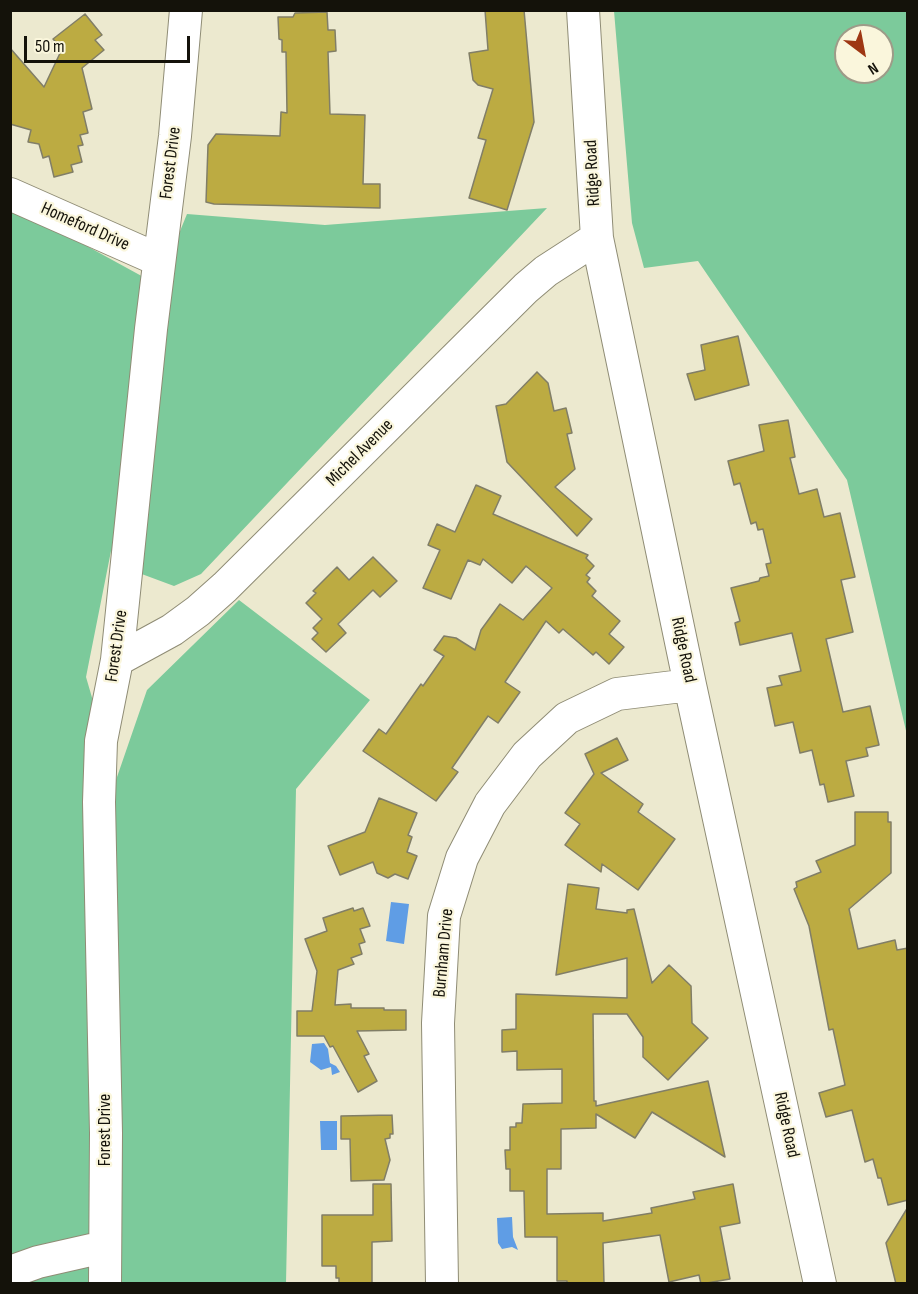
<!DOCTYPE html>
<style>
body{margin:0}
#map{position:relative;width:918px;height:1294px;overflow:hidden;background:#ece9cf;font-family:"Sofia Sans Condensed",sans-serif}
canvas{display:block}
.frame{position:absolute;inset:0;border:12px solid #14120a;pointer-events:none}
.north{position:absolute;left:834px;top:24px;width:60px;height:60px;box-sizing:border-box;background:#faf6dc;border:2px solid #9e9b88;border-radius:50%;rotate:148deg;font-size:16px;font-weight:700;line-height:24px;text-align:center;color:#14120a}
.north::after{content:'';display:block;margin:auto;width:21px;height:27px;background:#9e3713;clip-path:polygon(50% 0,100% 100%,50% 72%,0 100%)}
.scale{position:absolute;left:24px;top:36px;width:166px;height:27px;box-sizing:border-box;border:3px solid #14120a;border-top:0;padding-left:8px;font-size:18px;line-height:21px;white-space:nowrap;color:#14120a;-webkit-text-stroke:4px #faf6dc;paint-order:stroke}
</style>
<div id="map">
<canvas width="918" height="1294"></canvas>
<div class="frame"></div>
<div class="north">N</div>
<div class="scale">50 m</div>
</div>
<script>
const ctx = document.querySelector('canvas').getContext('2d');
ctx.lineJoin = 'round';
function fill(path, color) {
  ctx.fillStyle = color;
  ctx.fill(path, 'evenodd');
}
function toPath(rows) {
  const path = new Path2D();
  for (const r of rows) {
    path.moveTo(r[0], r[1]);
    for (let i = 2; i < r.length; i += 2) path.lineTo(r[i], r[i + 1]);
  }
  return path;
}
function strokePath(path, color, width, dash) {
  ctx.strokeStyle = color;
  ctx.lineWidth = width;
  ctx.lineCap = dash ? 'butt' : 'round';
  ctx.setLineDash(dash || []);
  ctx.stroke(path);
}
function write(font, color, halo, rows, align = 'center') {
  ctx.font = font + ' "Sofia Sans Condensed",sans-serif';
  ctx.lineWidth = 4.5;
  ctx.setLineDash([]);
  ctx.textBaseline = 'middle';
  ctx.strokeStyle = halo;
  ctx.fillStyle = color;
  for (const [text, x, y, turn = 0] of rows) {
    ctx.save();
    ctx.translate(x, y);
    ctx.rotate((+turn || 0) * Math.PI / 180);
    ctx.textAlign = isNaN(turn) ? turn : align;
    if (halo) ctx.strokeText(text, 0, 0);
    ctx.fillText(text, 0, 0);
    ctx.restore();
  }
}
const green = toPath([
 [614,11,907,11,907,735,847,480,698,261,644,268,632,223],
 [846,36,882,36,882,72,846,72],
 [10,204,158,285,187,214,325,225,547,208,201,574,174,586,139,573,111,551,86,677,116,780,147,690,239,600,370,700,296,789,286,1283,11,1283]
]);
const water = toPath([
 [391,902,409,904,404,944,386,941],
 [324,1043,328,1049,330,1063,336,1066,340,1072,332,1075,331,1067,321,1070,310,1062,312,1044],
 [320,1121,337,1121,337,1150,321,1150],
 [512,1217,513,1237,518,1250,512,1247,502,1249,498,1243,497,1218]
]);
const building = toPath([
 [485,10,524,10,534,122,507,210,469,198,486,140,478,138,493,89,478,85,473,80,469,53,488,50,485,10],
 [327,12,328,30,335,30,336,51,328,52,330,114,365,115,363,184,380,184,380,208,214,204,206,202,208,145,216,134,280,136,281,112,287,113,286,52,282,52,282,40,279,39,278,17,293,17,295,13,327,12],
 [85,14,102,35,95,40,104,50,82,68,92,109,83,112,88,133,80,135,83,145,78,146,82,162,71,165,73,172,54,177,49,156,43,158,39,144,28,142,31,130,10,124,10,48,44,87,62,49,53,39,85,14],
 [738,336,749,385,695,400,687,374,705,370,701,345,738,336],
 [537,372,548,383,554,411,566,408,572,433,567,434,575,469,555,487,592,519,577,536,507,462,496,406,506,404,537,372],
 [788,420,795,457,790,458,799,494,817,489,824,517,840,513,855,577,841,580,853,632,826,639,843,712,870,706,879,745,866,748,868,756,846,761,854,796,828,802,824,784,820,785,812,750,800,753,793,722,775,726,767,688,782,685,779,676,801,671,792,633,740,645,735,623,740,621,731,588,759,581,760,578,769,576,766,564,771,563,763,529,758,530,756,522,751,524,740,483,734,485,728,461,764,451,759,425,788,420],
 [476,485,501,496,493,514,588,555,586,558,594,566,586,575,590,578,587,582,596,591,592,596,620,621,609,634,624,647,609,664,596,652,593,655,563,629,559,633,546,621,505,682,520,692,498,723,488,716,452,768,458,772,436,801,363,751,379,729,386,734,421,684,423,686,444,656,434,650,444,636,456,638,475,650,481,630,500,604,523,620,552,588,526,566,512,583,483,559,480,565,468,560,451,599,423,588,440,550,428,545,437,524,455,532,476,485],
 [373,557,397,581,380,597,373,590,338,624,346,633,326,652,312,639,318,633,313,628,322,619,306,603,316,593,313,591,337,567,349,580,373,557],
 [617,738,628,760,601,773,643,804,638,812,675,839,638,890,602,864,601,872,565,845,580,824,565,813,594,774,585,754,617,738],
 [379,798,417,813,408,835,412,837,407,852,417,856,408,879,395,874,388,878,377,873,373,862,340,875,328,846,365,832,379,798],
 [855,812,888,812,888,822,891,822,891,873,849,909,858,949,895,940,897,950,908,948,908,1200,888,1205,881,1178,878,1178,873,1159,865,1162,852,1110,826,1117,819,1093,845,1085,833,1029,829,1030,809,926,794,889,797,887,796,882,821,872,816,861,855,845,855,812],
 [568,884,599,888,596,909,627,913,627,910,634,909,652,983,669,965,691,986,692,1023,708,1038,668,1080,643,1057,643,1037,627,1014,593,1014,594,1101,596,1101,596,1106,708,1081,725,1157,652,1112,635,1138,596,1114,596,1128,561,1129,561,1169,547,1169,547,1214,603,1213,603,1221,652,1213,651,1208,695,1199,693,1192,733,1184,740,1223,720,1227,730,1279,701,1284,699,1275,669,1282,660,1235,603,1243,604,1284,567,1284,567,1281,557,1281,557,1237,525,1237,524,1191,510,1191,510,1169,506,1169,505,1150,510,1150,510,1127,516,1127,516,1123,522,1123,523,1104,562,1103,562,1069,517,1070,517,1051,502,1052,502,1030,516,1029,516,994,627,998,627,958,556,975,568,884],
 [353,908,354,911,363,908,370,926,360,929,365,942,359,944,362,954,351,958,354,964,338,970,335,1005,351,1004,351,1008,384,1008,384,1010,406,1010,406,1030,357,1031,369,1054,364,1056,377,1081,358,1092,333,1046,330,1047,324,1036,297,1036,297,1011,312,1011,317,971,305,939,327,931,323,918,353,908],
 [392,1115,393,1134,390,1134,390,1138,385,1139,390,1160,384,1180,351,1181,350,1139,341,1139,341,1116,392,1115],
 [373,1184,391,1184,392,1241,372,1242,372,1284,339,1284,339,1278,336,1278,336,1266,322,1266,322,1215,373,1215,373,1184],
 [908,1207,908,1284,896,1284,886,1243,908,1207]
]);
const minor = toPath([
 [583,10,597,238,690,685,820,1284],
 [10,194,159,260],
 [117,660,172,630,198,611,225,587,526,288,546,271,597,238],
 [10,1272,38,1262,104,1247],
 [105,1284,106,1133,99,802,101,741,117,660,151,329,175,136,186,10],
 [442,1284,438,1023,444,916,462,858,490,804,527,755,567,718,617,694,690,685]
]);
const streetNames = [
 ["Forest Drive",171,163,-83],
 ["Ridge Road",593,173,-93],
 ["Homeford Drive",85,227,24],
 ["Michel Avenue",360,453,-45],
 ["Forest Drive",117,646,-82],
 ["Ridge Road",683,650,78],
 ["Burnham Drive",444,953,-85],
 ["Ridge Road",786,1125,78],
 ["Forest Drive",105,1130,-90]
];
fill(green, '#7cca9b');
fill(water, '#5f9de5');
fill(building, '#bcab42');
strokePath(building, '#817e67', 1.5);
strokePath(minor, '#8f8c75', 34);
strokePath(minor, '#fff', 32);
write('18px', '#14120a', '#faf6dc', streetNames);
</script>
